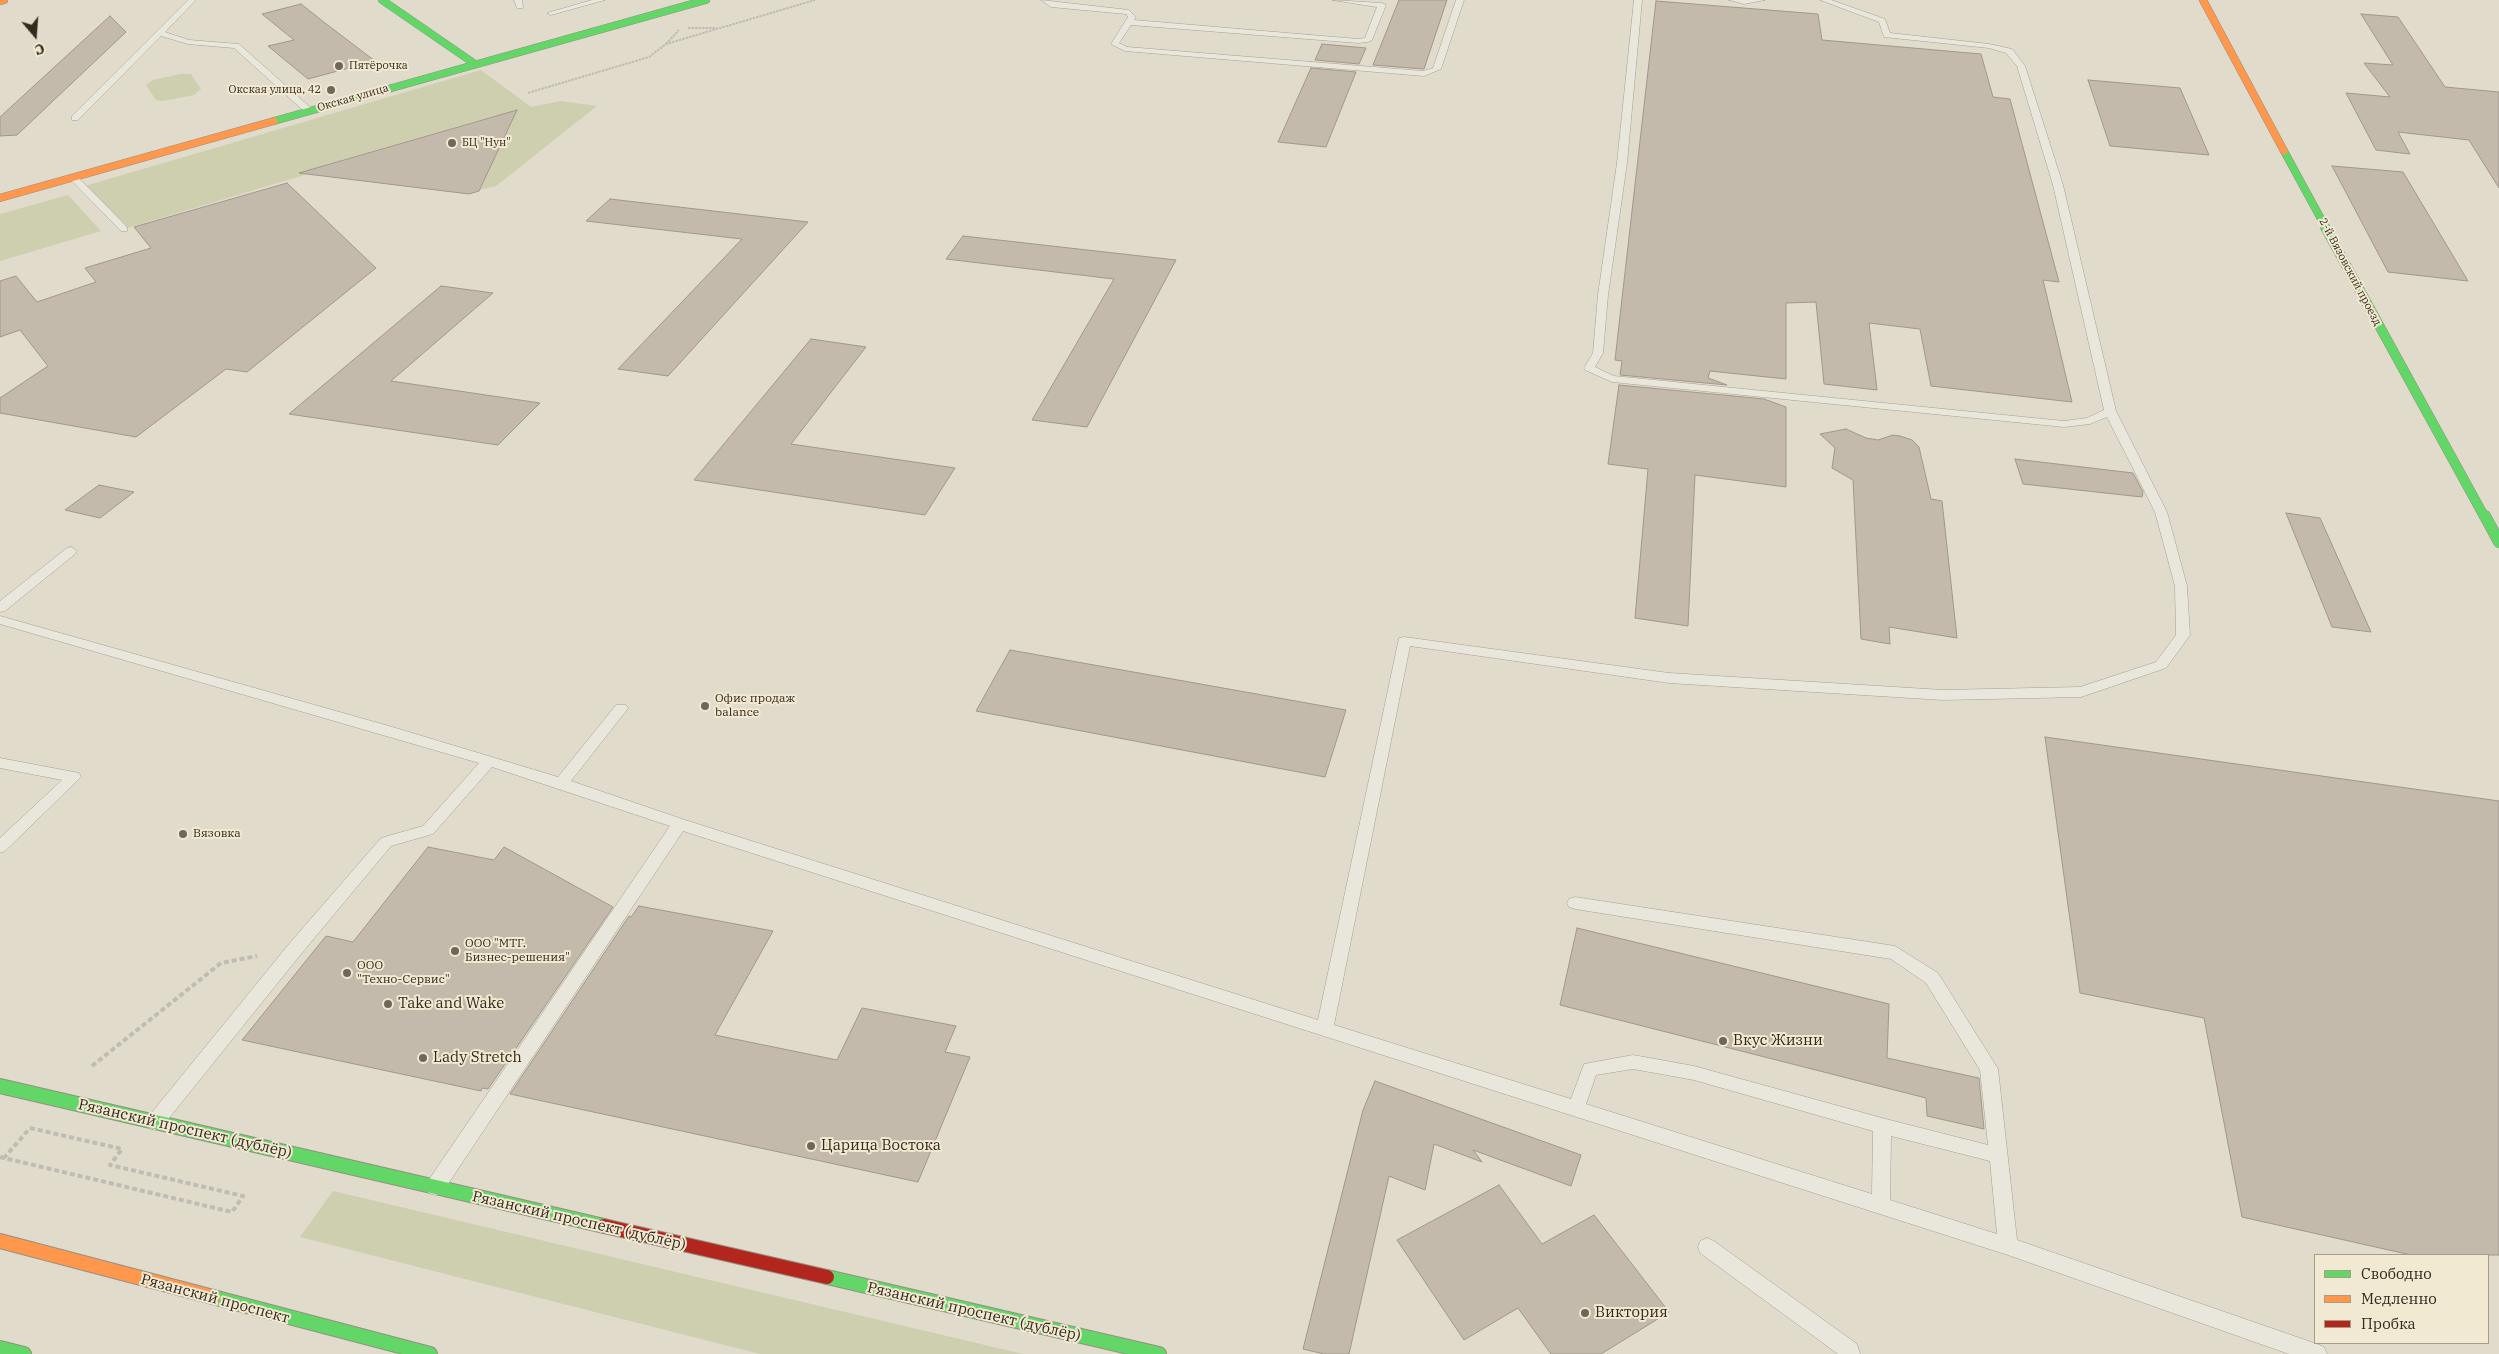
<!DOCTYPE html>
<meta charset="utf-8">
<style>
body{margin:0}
#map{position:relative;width:2499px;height:1354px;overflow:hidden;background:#e0dbcb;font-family:"IBM Plex Serif",serif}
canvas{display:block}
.legend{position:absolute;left:2314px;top:1254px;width:175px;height:90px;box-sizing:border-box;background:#f1e9d1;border:1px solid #a59c89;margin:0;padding:6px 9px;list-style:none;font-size:15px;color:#33291e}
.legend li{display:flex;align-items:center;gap:10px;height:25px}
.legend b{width:25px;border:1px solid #a59c89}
.north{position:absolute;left:10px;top:10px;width:50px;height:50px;-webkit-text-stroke:4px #f1e9d1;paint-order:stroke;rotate:162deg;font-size:14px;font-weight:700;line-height:20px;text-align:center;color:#33291e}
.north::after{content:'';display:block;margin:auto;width:18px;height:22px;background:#33291e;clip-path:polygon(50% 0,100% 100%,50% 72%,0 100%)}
</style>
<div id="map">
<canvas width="2499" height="1354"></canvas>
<ul class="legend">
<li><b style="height:6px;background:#63d668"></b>Свободно</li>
<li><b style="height:6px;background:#ff974d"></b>Медленно</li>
<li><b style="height:6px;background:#b3261e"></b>Пробка</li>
</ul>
<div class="north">С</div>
</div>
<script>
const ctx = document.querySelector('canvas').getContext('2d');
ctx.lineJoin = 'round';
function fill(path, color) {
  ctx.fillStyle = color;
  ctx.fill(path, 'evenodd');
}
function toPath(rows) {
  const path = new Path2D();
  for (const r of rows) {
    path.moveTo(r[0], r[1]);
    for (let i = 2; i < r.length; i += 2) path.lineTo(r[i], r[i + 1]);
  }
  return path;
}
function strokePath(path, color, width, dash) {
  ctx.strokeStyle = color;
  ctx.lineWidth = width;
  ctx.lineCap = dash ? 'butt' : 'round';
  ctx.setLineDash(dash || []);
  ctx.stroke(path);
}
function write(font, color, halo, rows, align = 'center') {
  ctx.font = font + ' "IBM Plex Serif",serif';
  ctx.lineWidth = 4;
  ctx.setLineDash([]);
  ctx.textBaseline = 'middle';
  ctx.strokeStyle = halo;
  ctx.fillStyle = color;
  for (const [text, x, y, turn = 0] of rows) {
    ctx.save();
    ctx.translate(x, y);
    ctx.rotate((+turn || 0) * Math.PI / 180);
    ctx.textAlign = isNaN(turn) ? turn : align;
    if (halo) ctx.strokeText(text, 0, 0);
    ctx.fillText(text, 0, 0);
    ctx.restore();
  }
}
const green = toPath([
 [481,70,531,107,561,101,597,106,496,186,479,190,513,117,503,115,494,116,325,165,318,171,124,229,85,186],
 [180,74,191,74,201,89,194,95,163,101,156,100,146,85,153,80],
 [68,195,101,231,0,261,0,214],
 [333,1191,1023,1354,760,1354,300,1237]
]);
const building = toPath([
 [1399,0,1447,0,1424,69,1373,65,1399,0],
 [1656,1,1818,14,1822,40,1981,54,1993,97,2010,99,2059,282,2043,280,2072,402,1931,386,1920,329,1869,323,1877,390,1824,384,1816,302,1786,303,1786,379,1710,371,1708,378,1727,385,1620,375,1622,361,1615,360,1656,1],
 [301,4,325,23,375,61,308,79,268,46,294,40,262,14,301,4],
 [2361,14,2398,17,2445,87,2499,92,2499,188,2469,140,2398,132,2410,154,2376,150,2346,93,2390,97,2364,63,2393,65,2361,14],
 [110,16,126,32,17,135,0,136,0,117,110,16],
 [1322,44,1366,48,1359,64,1315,60,1322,44],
 [1311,68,1356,72,1326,147,1278,142,1311,68],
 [2088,80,2180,88,2209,155,2110,146,2088,80],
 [517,110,479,191,469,194,299,173,517,110],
 [2332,166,2403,172,2468,281,2388,272,2332,166],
 [287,183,376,268,247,372,226,369,136,437,0,413,0,398,48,366,20,330,0,337,0,281,16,276,37,302,96,282,85,268,151,248,134,227,287,183],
 [610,199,808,222,668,376,618,369,742,239,586,221,610,199],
 [963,236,1176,260,1087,427,1032,420,1114,279,946,259,963,236],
 [441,286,493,293,391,381,540,403,498,445,289,414,441,286],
 [811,339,866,347,791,444,955,468,925,515,694,480,811,339],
 [1619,385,1764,399,1786,407,1786,487,1695,475,1688,626,1635,618,1648,469,1608,464,1619,385],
 [1846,429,1866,438,1878,440,1893,435,1900,436,1912,440,1919,447,1931,499,1942,501,1957,638,1889,627,1890,644,1861,639,1853,480,1832,468,1835,448,1820,434,1846,429],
 [2015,459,2133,473,2143,492,2142,497,2023,484,2015,459],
 [99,485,134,492,100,518,65,510,99,485],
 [2286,513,2320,518,2371,632,2332,627,2286,513],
 [1010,650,1346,710,1325,777,976,711,1010,650],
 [2045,737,2499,801,2499,1255,2411,1255,2242,1217,2204,1018,2080,993,2045,737],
 [428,847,494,860,504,847,613,907,488,1089,482,1088,481,1091,242,1040,326,936,353,942,428,847],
 [639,906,773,931,715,1035,837,1060,862,1008,956,1026,945,1052,970,1057,918,1182,510,1094,629,916,631,917,639,906],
 [1577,928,1889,1004,1887,1058,1979,1078,1984,1129,1927,1116,1926,1098,1560,1005,1577,928],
 [1375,1081,1581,1155,1571,1186,1473,1150,1482,1162,1434,1144,1425,1190,1389,1176,1349,1354,1324,1354,1303,1349,1363,1110,1375,1081],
 [1499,1185,1542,1244,1594,1215,1669,1312,1601,1354,1551,1354,1518,1308,1464,1340,1397,1240,1499,1185]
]);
const pathFar1 = toPath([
 [688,28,717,28],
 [666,44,679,30],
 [528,93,649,57,666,44,815,0]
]);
const path = toPath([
 [92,1066,221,963,257,956],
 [30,1128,122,1149,110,1165,243,1196,232,1212,4,1158,30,1128],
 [0,1157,4,1158]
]);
const lane = toPath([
 [188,0,196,0,165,32,189,40,239,44,312,109,312,113,306,113,234,48,188,44,161,36,78,120,72,120,72,116,188,0],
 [514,0,522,0,523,8,517,8,514,0],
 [592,0,605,0,551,15,547,13,592,0],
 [1041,0,1129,10,1136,17,1134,20,1358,39,1365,38,1377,7,1332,0,1382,3,1386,5,1372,40,1368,42,1358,43,1131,25,1119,43,1127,47,1423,71,1433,68,1456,0,1464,0,1441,69,1424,76,1125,51,1111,44,1128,17,1126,14,1051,7,1041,0],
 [1634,0,1642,0,1627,163,1608,295,1603,353,1595,367,1614,376,2064,421,2087,418,2104,410,2053,185,2017,66,2006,53,1989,48,1884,37,1879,22,1820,0,1831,0,1885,19,1890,33,1989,44,2012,49,2025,66,2063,185,2116,411,2167,512,2187,586,2190,635,2166,668,2081,697,1943,700,1669,683,1410,646,1334,1025,1571,1099,1584,1064,1633,1055,1694,1066,1882,1118,1988,1145,1980,1070,1926,983,1891,959,1575,909,1569,907,1567,903,1569,899,1575,897,1895,946,1938,973,1998,1069,2017,1240,2317,1344,2324,1347,2327,1354,2289,1354,2008,1255,683,831,442,1193,435,1195,428,1193,426,1187,428,1181,670,826,492,767,433,834,391,846,301,954,161,1128,155,1130,149,1128,146,1122,149,1116,289,944,381,838,423,826,479,763,0,624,0,616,389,726,558,777,616,705,626,705,628,708,626,711,571,781,685,820,1318,1020,1399,638,1404,637,1669,673,1943,690,2080,687,2156,662,2176,635,2175,586,2155,512,2107,417,2090,424,2064,427,1612,382,1585,370,1584,368,1593,353,1598,295,1617,163,1634,0],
 [1633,1069,1694,1080,1873,1131,1872,1194,1586,1104,1596,1075,1633,1069],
 [1891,1136,1990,1161,1997,1234,1890,1200,1891,1136],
 [1729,0,1765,0,1744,4,1729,0],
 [70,175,76,175,127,227,127,231,121,231,70,179,70,175],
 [71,547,77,551,75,554,5,611,0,612,0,601,67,548,71,547],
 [0,758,74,772,79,773,81,777,5,851,0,853,0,838,62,780,0,768,0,758],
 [1707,1238,1714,1241,1857,1344,1860,1354,1838,1354,1700,1253,1698,1247,1700,1241,1707,1238]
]);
const fastFar3 = toPath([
 [382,0,475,64],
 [274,121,706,0],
 [2284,151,2326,228]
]);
const fastFar2 = toPath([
 [2325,227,2485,518]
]);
const fastFar1 = toPath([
 [2485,516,2499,542]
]);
const fast = toPath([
 [0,1086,604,1226],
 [827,1277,1159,1354],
 [213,1297,430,1354],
 [0,1348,24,1354]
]);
const slowFar1 = toPath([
 [2203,0,2284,151],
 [0,1,4,0],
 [0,198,274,121]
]);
const slow = toPath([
 [0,1241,213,1297]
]);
const jam = toPath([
 [604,1226,827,1277]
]);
const markers = [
 [339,66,5,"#70675b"],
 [331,90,5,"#70675b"],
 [452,143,5,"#70675b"],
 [705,706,5,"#70675b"],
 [183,834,5,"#70675b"],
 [455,951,5,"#70675b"],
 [347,973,5,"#70675b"],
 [388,1004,5,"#70675b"],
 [1723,1041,5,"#70675b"],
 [423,1058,5,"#70675b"],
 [811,1146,5,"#70675b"],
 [1585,1313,5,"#70675b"]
];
const farPoinames = [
 ["Пятёрочка",349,66],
 ["Окская улица, 42",321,90,"right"],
 ["БЦ \"Нун\"",462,143]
];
const farStreetnames = [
 ["Окская улица",353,98,-16],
 ["2-й Вязовский проезд",2350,272,62]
];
const poiNames = [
 ["Офис продаж",715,699],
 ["balance",715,713],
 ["Вязовка",193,834],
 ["ООО \"МТГ.",465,944],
 ["Бизнес-решения\"",465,958],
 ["ООО",357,966],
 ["\"Техно-Сервис\"",357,980]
];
const nearPoinames = [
 ["Take and Wake",398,1004],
 ["Вкус Жизни",1733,1041],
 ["Lady Stretch",433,1058],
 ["Царица Востока",821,1146],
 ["Виктория",1595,1313]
];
const nearStreetnames = [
 ["Рязанский проспект (дублёр)",185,1129,13],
 ["Рязанский проспект (дублёр)",579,1221,13],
 ["Рязанский проспект",215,1299,15],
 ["Рязанский проспект (дублёр)",974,1312,13]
];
fill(green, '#cecfaf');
fill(building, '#c4baac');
strokePath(building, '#a0978b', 1);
strokePath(lane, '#a5a094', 1);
strokePath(fastFar3, '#958f84', 8);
strokePath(fastFar2, '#958f84', 10);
strokePath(fastFar1, '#958f84', 12);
strokePath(fast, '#958f84', 16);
strokePath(slowFar1, '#958f84', 8);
strokePath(slow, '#958f84', 16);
strokePath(jam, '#958f84', 16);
strokePath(pathFar1, '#c1bcb3', 2, [2.5, 1]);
strokePath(path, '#c1bcb3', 4, [5, 3]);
fill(lane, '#e9e6dc');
strokePath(fastFar3, '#63d668', 7);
strokePath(fastFar2, '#63d668', 9);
strokePath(fastFar1, '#63d668', 11);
strokePath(fast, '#63d668', 14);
strokePath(slowFar1, '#ff974d', 7);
strokePath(slow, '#ff974d', 14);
strokePath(jam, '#b3261e', 14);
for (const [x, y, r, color] of markers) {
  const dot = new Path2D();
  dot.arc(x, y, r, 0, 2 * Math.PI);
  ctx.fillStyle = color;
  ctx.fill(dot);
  strokePath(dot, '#f1e9d1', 2);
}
write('11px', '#33291e', '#f1e9d1', farPoinames, 'left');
write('11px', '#33291e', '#f1e9d1', farStreetnames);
write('12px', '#33291e', '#f1e9d1', poiNames, 'left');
write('15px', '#33291e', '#f1e9d1', nearPoinames, 'left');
write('15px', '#33291e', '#f1e9d1', nearStreetnames);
</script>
